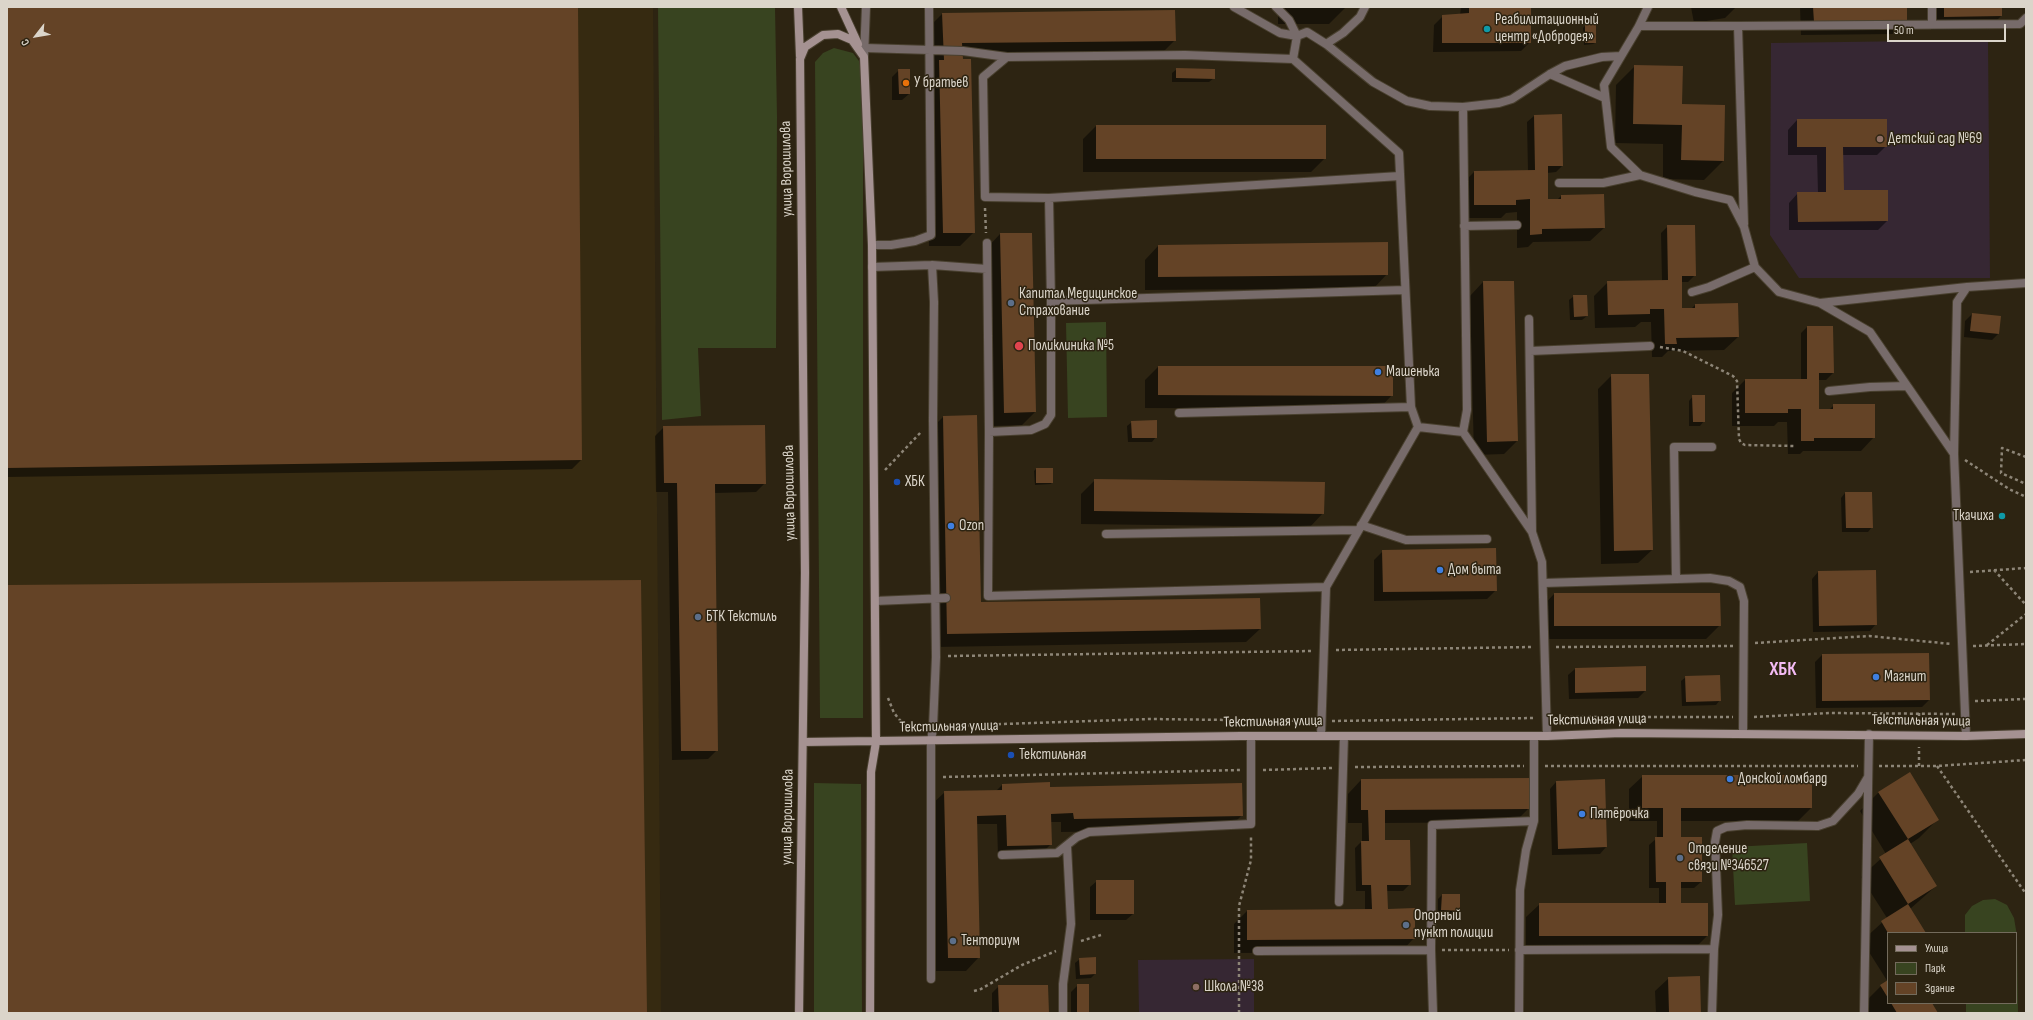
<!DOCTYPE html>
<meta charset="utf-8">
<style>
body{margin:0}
#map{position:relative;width:2033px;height:1020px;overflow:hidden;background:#2d2412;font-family:"Sofia Sans Condensed",sans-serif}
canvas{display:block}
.frame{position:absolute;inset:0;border:8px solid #dbd5ca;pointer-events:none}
.legend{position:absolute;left:1887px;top:932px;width:130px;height:72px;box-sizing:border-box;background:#2d2412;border:1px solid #736b5c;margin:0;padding:5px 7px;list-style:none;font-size:12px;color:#dbd5ca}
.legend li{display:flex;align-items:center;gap:8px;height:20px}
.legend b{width:20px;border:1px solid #736b5c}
.north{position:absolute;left:16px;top:16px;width:40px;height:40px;-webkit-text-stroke:3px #2d2412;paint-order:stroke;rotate:239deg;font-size:11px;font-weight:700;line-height:16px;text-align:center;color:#dbd5ca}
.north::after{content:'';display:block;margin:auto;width:14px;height:18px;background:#dbd5ca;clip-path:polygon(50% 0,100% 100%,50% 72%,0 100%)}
.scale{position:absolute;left:1887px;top:24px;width:119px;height:18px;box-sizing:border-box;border:2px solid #dbd5ca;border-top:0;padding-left:5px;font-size:12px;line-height:14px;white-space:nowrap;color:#dbd5ca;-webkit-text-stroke:3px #2d2412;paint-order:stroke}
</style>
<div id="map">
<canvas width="2033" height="1020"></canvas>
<div class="frame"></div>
<ul class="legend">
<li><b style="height:5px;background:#a59292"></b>Улица</li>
<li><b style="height:11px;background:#384420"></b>Парк</li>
<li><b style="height:11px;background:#644326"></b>Здание</li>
</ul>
<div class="north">С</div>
<div class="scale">50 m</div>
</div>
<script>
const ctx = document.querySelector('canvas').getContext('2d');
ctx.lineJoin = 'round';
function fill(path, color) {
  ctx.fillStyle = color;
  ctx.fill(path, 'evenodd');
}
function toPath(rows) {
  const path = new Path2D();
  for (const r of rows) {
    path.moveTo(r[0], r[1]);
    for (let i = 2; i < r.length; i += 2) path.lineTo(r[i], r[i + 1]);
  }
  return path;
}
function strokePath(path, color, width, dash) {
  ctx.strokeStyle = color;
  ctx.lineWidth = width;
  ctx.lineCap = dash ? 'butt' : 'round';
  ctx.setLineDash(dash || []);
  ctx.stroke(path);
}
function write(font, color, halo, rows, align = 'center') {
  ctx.font = font + ' "Sofia Sans Condensed",sans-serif';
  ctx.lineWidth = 3;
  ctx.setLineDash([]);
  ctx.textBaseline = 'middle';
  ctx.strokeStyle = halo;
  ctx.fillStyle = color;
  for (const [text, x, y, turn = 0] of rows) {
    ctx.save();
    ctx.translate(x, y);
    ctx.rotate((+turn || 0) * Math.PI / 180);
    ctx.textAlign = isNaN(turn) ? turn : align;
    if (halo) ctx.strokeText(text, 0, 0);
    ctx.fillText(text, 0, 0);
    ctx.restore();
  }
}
const built = toPath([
 [7,7,653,7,661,1013,7,1013]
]);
const education = toPath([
 [1988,40,1990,278,1799,278,1770,235,1771,43],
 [1254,959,1254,1013,1139,1013,1138,960]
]);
const green = toPath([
 [658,7,775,7,777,117,776,348,698,348,701,416,662,420],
 [834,48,853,53,859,61,863,79,863,718,820,718,815,62,823,53],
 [1106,322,1107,417,1068,418,1066,323],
 [814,783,861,784,862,1013,814,1013],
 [1807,843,1810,901,1735,905,1732,847],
 [1995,899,2007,905,2014,918,2017,936,2018,1013,1966,1013,1966,1003,2016,1003,2016,933,1965,933,1965,915,1972,906,1983,900]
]);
const shadow = toPath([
 [7,7,577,7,581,460,572,469,7,477],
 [1278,7,1346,7,1329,24,1278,24],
 [1461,7,1530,7,1530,42,1521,51,1433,52,1434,25,1443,16,1460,15],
 [1605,7,1638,7,1605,8],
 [1691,7,1736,7,1725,18,1694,23],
 [1800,7,1906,7,1906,20,1893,34,1801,35],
 [1931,7,2001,7,2001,16,1988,29,1931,30],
 [942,14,1175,40,1161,54,962,56,974,232,960,246,929,246,926,74,929,27],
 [1585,26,1595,43,1593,44,1584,45,1583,28],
 [1635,66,1681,105,1723,161,1704,180,1663,179,1663,144,1615,143,1616,85],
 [1177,69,1214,78,1209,82,1172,82,1172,73],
 [899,70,909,94,902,100,892,100,892,77],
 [1534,116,1562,166,1556,172,1547,173,1547,200,1557,200,1561,196,1604,228,1590,241,1533,242,1528,247,1517,248,1517,212,1506,213,1501,218,1461,218,1460,186,1474,172,1528,171,1527,122],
 [1797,120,1886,146,1877,155,1842,155,1843,191,1887,221,1878,230,1789,230,1789,203,1798,193,1818,193,1817,155,1788,155,1788,130],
 [1096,126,1325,158,1311,172,1083,172,1083,139],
 [1668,226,1695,275,1688,282,1681,282,1681,309,1691,309,1695,305,1738,337,1724,350,1668,351,1662,357,1652,357,1651,322,1641,322,1635,327,1595,328,1594,296,1608,282,1662,281,1661,233],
 [1000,234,1031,234,1035,412,1022,425,991,426,987,248],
 [1158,246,1387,274,1374,288,1145,290,1145,260],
 [1483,282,1517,441,1504,454,1474,455,1470,296],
 [1574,296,1587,316,1582,320,1570,320,1569,300],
 [1972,314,1999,333,1992,340,1964,337,1965,321],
 [1807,327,1833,373,1826,380,1818,380,1818,410,1829,410,1834,405,1874,437,1861,451,1803,451,1800,454,1788,454,1787,422,1778,422,1774,426,1732,426,1732,393,1745,380,1801,380,1801,333],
 [1158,367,1392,367,1392,395,1379,409,1145,408,1145,380],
 [1612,375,1652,550,1638,563,1601,564,1598,389],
 [1693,396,1704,421,1700,426,1689,426,1689,401],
 [943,417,980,603,1260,629,1246,642,934,647,930,430],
 [1132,422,1156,437,1152,442,1128,442,1127,426],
 [664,427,765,483,756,492,714,493,717,750,708,759,672,760,668,492,656,492,655,436],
 [1036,469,1052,482,1051,484,1035,485,1034,471],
 [1095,480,1323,513,1310,527,1081,524,1081,494],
 [1845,493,1872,527,1868,532,1842,532,1841,498],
 [1383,551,1496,590,1487,599,1374,601,1374,560],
 [1818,572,1876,624,1870,631,1813,632,1812,579],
 [1554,594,1720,625,1706,639,1541,639,1541,608],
 [1822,655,1929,700,1922,707,1816,708,1815,662],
 [1575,669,1645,691,1638,698,1569,699,1568,675],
 [1686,677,1720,700,1716,705,1682,706,1681,681],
 [1643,776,1811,808,1798,821,1680,821,1680,838,1701,882,1694,888,1680,888,1680,903,1707,936,1694,949,1526,949,1526,917,1540,904,1659,904,1659,888,1649,888,1649,845,1657,838,1657,821,1629,821,1629,789],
 [1361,780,1528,809,1515,822,1384,823,1384,841,1410,884,1403,891,1386,891,1387,908,1414,938,1401,952,1234,953,1234,924,1247,911,1365,910,1365,891,1356,891,1355,848,1362,841,1362,823,1348,823,1348,794],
 [1556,782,1606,847,1600,854,1552,855,1550,789],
 [1002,785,1242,815,1228,829,1061,832,1061,822,1051,822,1051,844,1042,853,998,855,997,824,976,824,979,957,966,971,935,971,931,805,945,792,996,791],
 [1879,792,1938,819,1919,838,1910,844,1936,886,1910,909,1925,933,1888,933,1888,1003,1931,1003,1937,1013,1867,1013,1862,1005,1881,986,1888,982,1862,941,1887,918,1861,877,1886,854,1860,811],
 [1097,881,1133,914,1126,920,1090,920,1090,887],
 [1442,895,1459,910,1455,915,1438,914,1438,899],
 [1080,959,1095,974,1091,978,1076,979,1075,963],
 [1669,978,1700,1013,1656,1013,1655,991],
 [1078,985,1088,1013,1071,1013,1071,992],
 [999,986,1048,1013,992,1013,992,993]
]);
const building = toPath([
 [7,7,578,7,582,460,7,468],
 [1469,7,1531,7,1531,43,1442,43,1442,15,1469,13],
 [1813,7,1907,7,1907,21,1814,22],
 [1944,7,2002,7,2002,16,1944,17],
 [1175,10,1176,41,962,43,963,59,971,59,975,233,943,233,939,60,944,60,942,13],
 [1585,25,1596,25,1596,43,1585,43],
 [1634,65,1683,66,1682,104,1725,105,1724,161,1681,160,1682,125,1633,124],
 [1176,68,1215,69,1215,79,1176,78],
 [898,69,910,69,910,94,899,94],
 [1562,114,1563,166,1548,166,1548,199,1561,199,1561,195,1604,194,1605,228,1542,229,1542,234,1530,235,1530,199,1516,200,1516,205,1474,205,1474,171,1535,170,1534,115],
 [1797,119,1887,119,1887,147,1843,147,1844,190,1888,190,1888,221,1798,222,1797,192,1826,192,1826,147,1797,147],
 [1096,125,1326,125,1326,159,1096,159],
 [1667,225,1695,225,1696,276,1682,276,1682,308,1695,308,1695,304,1738,303,1739,337,1676,338,1677,344,1665,344,1664,309,1650,309,1650,314,1608,315,1607,281,1668,280],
 [1000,233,1032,233,1036,412,1004,413],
 [1388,242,1388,275,1158,277,1158,245],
 [1483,281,1514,281,1518,441,1487,442],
 [1573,295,1587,295,1588,316,1574,317],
 [1972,313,2001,316,1999,334,1970,331],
 [1807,326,1833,326,1834,373,1819,373,1819,409,1833,409,1833,404,1875,404,1875,438,1814,438,1814,441,1801,441,1801,409,1788,409,1788,413,1745,413,1745,379,1807,379],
 [1158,366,1393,366,1393,396,1158,395],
 [1611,374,1649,374,1653,550,1614,551],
 [1692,395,1705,395,1705,422,1693,422],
 [977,415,981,602,1260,598,1261,629,947,634,943,416],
 [1157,420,1157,438,1132,438,1131,421],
 [765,425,766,484,715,484,718,751,681,751,677,483,664,483,663,426],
 [1036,468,1053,468,1053,483,1036,483],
 [1094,479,1325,482,1324,514,1094,511],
 [1845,492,1872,492,1873,528,1846,528],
 [1496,548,1497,591,1383,592,1382,550],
 [1876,570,1877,625,1819,626,1818,571],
 [641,580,647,1013,7,1013,7,585],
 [1554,593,1720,593,1721,626,1554,626],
 [1929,653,1930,700,1822,701,1822,654],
 [1646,666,1646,691,1575,693,1575,668],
 [1720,675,1721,701,1686,702,1685,676],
 [1910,772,1939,820,1908,839,1878,792],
 [1642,775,1812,775,1812,808,1681,808,1681,837,1702,837,1702,882,1681,882,1681,903,1708,903,1708,936,1539,936,1539,903,1666,903,1666,882,1656,882,1655,837,1663,837,1663,808,1642,808],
 [1529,778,1529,809,1385,810,1385,840,1410,840,1411,885,1387,885,1388,909,1415,908,1415,939,1247,940,1247,910,1372,909,1371,885,1362,885,1361,841,1369,841,1368,810,1361,810,1361,779],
 [1605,779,1607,847,1558,849,1556,781],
 [1050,782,1050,787,1242,783,1243,816,1074,819,1073,813,1051,814,1052,845,1007,846,1006,815,977,816,980,958,948,958,944,791,1002,790,1002,784],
 [1908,839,1937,886,1908,904,1879,857],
 [1096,880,1134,880,1134,914,1096,914],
 [1442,894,1460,894,1460,911,1441,910],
 [1908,904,1926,933,1888,933,1881,921],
 [1096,957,1096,974,1080,975,1079,958],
 [1700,976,1701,1013,1669,1013,1668,977],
 [1888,980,1888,998,1880,985],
 [1077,984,1089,984,1089,1013,1077,1013],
 [998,985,1048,985,1049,1013,999,1013],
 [1891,1003,1932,1003,1938,1013,1897,1013]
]);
const path = toPath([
 [985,208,986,233],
 [1660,347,1683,351,1733,376,1737,381,1739,439,1741,443,1745,445,1794,446],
 [2026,457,2002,448,2001,473,2026,484],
 [1965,460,2009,489,2026,497],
 [885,470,922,431],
 [1994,570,2026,605],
 [1970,572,2026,568],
 [1755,643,1869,636,1952,644],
 [1987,645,2026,614],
 [1973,646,2026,644],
 [1556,647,1733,646],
 [1336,650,1533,647],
 [948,656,1313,651],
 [888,698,894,713,904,725,921,726],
 [1975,701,2026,699],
 [1919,713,1919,726],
 [1558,717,1733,717],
 [1754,717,1830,713,1955,714],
 [1332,721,1535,718],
 [944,726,1150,719,1311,721],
 [1545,766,1858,766],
 [1879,766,1937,766,2026,760],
 [1919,766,1919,747],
 [1937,766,2026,894],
 [1355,767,1524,766],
 [1263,770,1332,768],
 [943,777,1240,770],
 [1081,941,1101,935],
 [1442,950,1509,950],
 [974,991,981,989,1022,965,1056,951],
 [1239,1013,1239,906,1251,860,1251,835]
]);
const lane = toPath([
 [1234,7,1280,33,1297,36],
 [1276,7,1289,20,1297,36],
 [1648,7,1639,26,1604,85,1611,147,1640,175,1695,192,1730,200,1744,227,1755,267,1779,292,1820,303,1870,332,1954,454,1966,736],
 [1932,24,1932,7],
 [1639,26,1738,26,1744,224],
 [1738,26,2020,24,2026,18],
 [1326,44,1343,33,1360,17,1365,7],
 [865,48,963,51,1007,57],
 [1293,59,1297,36,1307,32,1326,44,1373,82,1407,101,1430,106,1463,107],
 [1550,74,1605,98],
 [1559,183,1603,183,1640,175],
 [1049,198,1400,176],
 [1464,226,1517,225],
 [987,243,989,432,988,596,1326,587,1418,427,1411,407,1399,153,1293,59,1185,55,1007,57,983,77,985,197,1049,198,1051,301,1051,415,1045,424,1031,430,989,432],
 [872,245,891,245,915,241,931,235,929,7],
 [872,267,932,265,987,269],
 [1692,292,1709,287,1755,267],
 [1051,301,1405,290],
 [1820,303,1967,287],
 [1529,319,1532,532],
 [1530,351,1650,346],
 [1829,391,1870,387,1907,386],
 [1179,413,1411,407],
 [1418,427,1463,432,1532,532,1542,562,1547,736],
 [1463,432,1467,410,1463,107,1499,103,1512,99,1550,74,1565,66,1602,57,1621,56],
 [1954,454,1957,302,1967,287,2026,283],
 [1361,525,1406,540,1487,539],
 [1106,534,1358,530],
 [875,601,946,598],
 [1321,736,1326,587],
 [1002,855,1057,853,1077,837,1089,832,1251,824,1251,736],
 [1339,902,1344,736],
 [1519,950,1714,949],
 [1257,951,1431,950],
 [931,979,931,742,933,727,936,657,933,420,934,302,932,265],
 [1063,1013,1063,984,1071,924,1067,846],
 [1433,1013,1431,950,1432,825,1534,821,1534,736],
 [1519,1013,1520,890,1526,850,1534,821],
 [1712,1013,1714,949,1718,915,1715,842,1717,831,1726,827,1747,825,1818,826,1833,821,1858,794,1868,777],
 [1864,1013,1869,734]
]);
const street = toPath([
 [864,57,866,7],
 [1676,579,1674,447,1712,447],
 [1543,583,1710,578,1729,581,1740,587,1744,601,1743,733]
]);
const secondary = toPath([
 [798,7,800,56],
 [841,7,858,44],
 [803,742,1241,736,1547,736,1621,733,1966,736,2026,734],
 [799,1013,805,573,800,59,805,47,823,35,838,34,852,40,864,57,872,245,876,742,871,772,870,1013]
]);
const markers = [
 [1487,29,4,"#0f9aa8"],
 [906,83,4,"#e8710a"],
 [1880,139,4,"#8d6e63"],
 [1011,303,4,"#5c6f8a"],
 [1019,346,5,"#e0444e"],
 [1378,372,4,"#3f7fe0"],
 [897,482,4,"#1a4fb4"],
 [2002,516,4,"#0f9aa8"],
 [951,526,4,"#3f7fe0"],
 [1440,570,4,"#3f7fe0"],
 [698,617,4,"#5c6f8a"],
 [1876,677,4,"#3f7fe0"],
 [1011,755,4,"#1a4fb4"],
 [1730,779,4,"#3f7fe0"],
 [1582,814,4,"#3f7fe0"],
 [1680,858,4,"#5c6f8a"],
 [1406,925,4,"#5c6f8a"],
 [953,941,4,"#5c6f8a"],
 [1196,987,4,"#8d6e63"]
];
const poiNames = [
 ["Реабилитационный",1495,20],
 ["центр «Добродея»",1495,37],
 ["У братьев",914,83],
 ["Детский сад №69",1888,139],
 ["Капитал Медицинское",1019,294],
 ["Страхование",1019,311],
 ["Поликлиника №5",1028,346],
 ["Машенька",1386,372],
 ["ХБК",905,482],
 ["Ткачиха",1994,516,"right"],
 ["Ozon",959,526],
 ["Дом быта",1448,570],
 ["БТК Текстиль",706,617],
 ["Магнит",1884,677],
 ["Текстильная",1019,755],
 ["Донской ломбард",1738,779],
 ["Пятёрочка",1590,814],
 ["Отделение",1688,849],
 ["связи №346527",1688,866],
 ["Опорный",1414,916],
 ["пункт полиции",1414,933],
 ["Тенториум",961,941],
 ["Школа №38",1204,987]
];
const streetNames = [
 ["улица Ворошилова",787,169,-91],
 ["улица Ворошилова",790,493,-91],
 ["Текстильная улица",1597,720,-1],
 ["Текстильная улица",1921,721,1],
 ["Текстильная улица",1273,722,-1],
 ["Текстильная улица",949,727,-1],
 ["улица Ворошилова",788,817,-89]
];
const districtNames = [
 ["ХБК",1783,670]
];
fill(built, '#362a11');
fill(education, '#362733');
fill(green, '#384420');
fill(shadow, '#0007');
fill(building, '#644326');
strokePath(lane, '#49402f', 10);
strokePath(street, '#49402f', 10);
strokePath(secondary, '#49402f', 10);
strokePath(path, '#8d8577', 2.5, [3, 3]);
strokePath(lane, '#776b6a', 8);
strokePath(street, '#776b6a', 8);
strokePath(secondary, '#a59292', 8);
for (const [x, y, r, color] of markers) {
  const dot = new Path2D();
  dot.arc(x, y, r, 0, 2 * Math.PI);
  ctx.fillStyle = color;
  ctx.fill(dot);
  strokePath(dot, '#2d2412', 1.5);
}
write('15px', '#dbd5ca', '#2d2412', poiNames, 'left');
write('15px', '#dbd5ca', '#2d2412', streetNames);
write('bold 19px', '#f3baf4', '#2d2412', districtNames);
</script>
